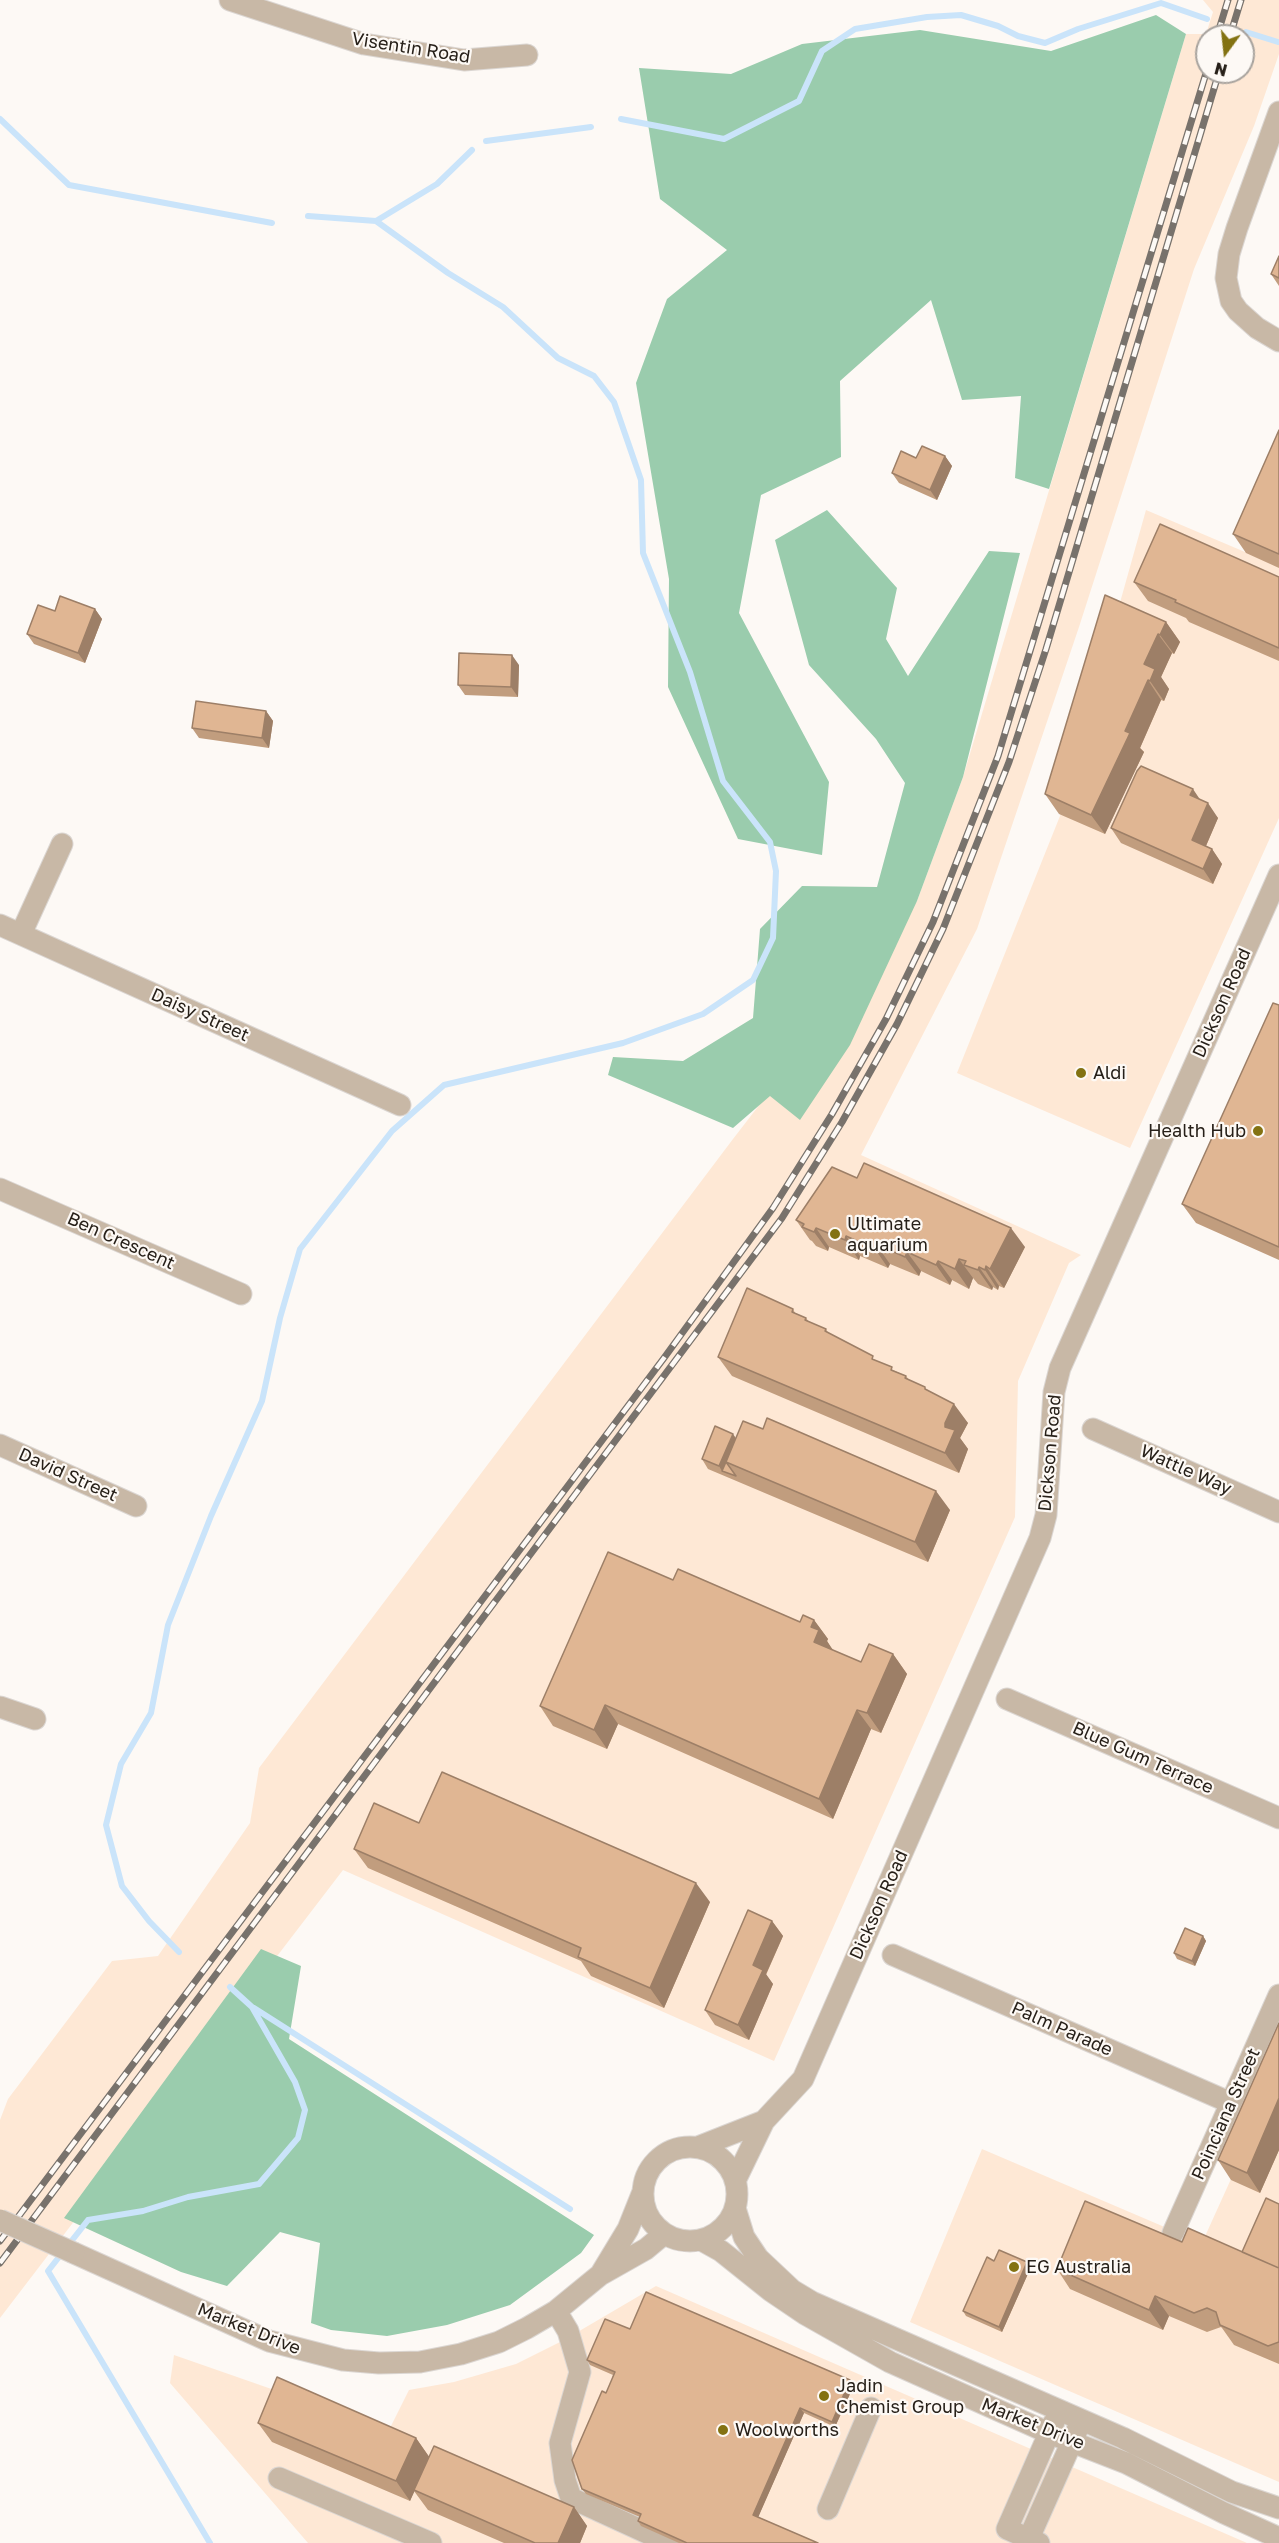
<!DOCTYPE html>
<style>
body{margin:0}
#map{position:relative;width:1279px;height:2543px;overflow:hidden;background:#fdf9f5;font-family:"Golos Text",sans-serif}
canvas{display:block}
.north{position:absolute;left:1195px;top:24px;width:60px;height:60px;box-sizing:border-box;background:#fdf9f5;border:2px solid #a7a29d;border-radius:50%;rotate:195deg;font-size:16px;font-weight:700;line-height:24px;text-align:center;color:#272019}
.north::after{content:'';display:block;margin:auto;width:21px;height:27px;background:#837212;clip-path:polygon(50% 0,100% 100%,50% 72%,0 100%)}
</style>
<div id="map">
<canvas width="1279" height="2543"></canvas>
<div class="north">N</div>
</div>
<script>
const ctx = document.querySelector('canvas').getContext('2d');
ctx.lineJoin = 'round';
function fill(path, color) {
  ctx.fillStyle = color;
  ctx.fill(path, 'evenodd');
}
function toPath(rows) {
  const path = new Path2D();
  for (const r of rows) {
    if (r.length === 3) {
      path.moveTo(r[0] + r[2], r[1]);
      path.arc(r[0], r[1], r[2], 0, 2 * Math.PI);
      continue;
    }
    path.moveTo(r[0], r[1]);
    for (let i = 2; i < r.length; i += 2) path.lineTo(r[i], r[i + 1]);
  }
  return path;
}
function strokePath(path, color, width, dash) {
  ctx.strokeStyle = color;
  ctx.lineWidth = width;
  ctx.lineCap = dash ? 'butt' : 'round';
  ctx.setLineDash(dash || []);
  ctx.stroke(path);
}
function write(font, color, halo, rows, align = 'center') {
  ctx.font = font + ' "Golos Text",sans-serif';
  ctx.lineWidth = 4.5;
  ctx.setLineDash([]);
  ctx.textBaseline = 'middle';
  ctx.strokeStyle = halo;
  ctx.fillStyle = color;
  for (const [text, x, y, turn = 0] of rows) {
    ctx.save();
    ctx.translate(x, y);
    ctx.rotate((+turn || 0) * Math.PI / 180);
    ctx.textAlign = isNaN(turn) ? turn : align;
    if (halo) ctx.strokeText(text, 0, 0);
    ctx.fillText(text, 0, 0);
    ctx.restore();
  }
}
const built = toPath([
 [1203,0,1279,0,1279,54,1254,126,1194,269,1079,627,977,929,861,1155,1081,1255,1069,1263,1018,1381,1015,1517,774,2061,343,1870,0,2318,0,2120,8,2099,112,1961,158,1956,250,1823,259,1768,733,1139,917,901,963,777,1186,34,1206,34,1213,12],
 [1207,36,1243,36,1243,72,1207,72],
 [1279,474,1279,818,1130,1148,957,1073,1060,816,1146,510,1245,552],
 [1279,2073,1279,2482,910,2322,982,2149,1202,2243],
 [656,2286,1247,2543,308,2543,170,2383,174,2355,389,2430,409,2390,454,2382,516,2364,564,2340]
]);
const forest = toPath([
 [1156,15,1186,34,1049,489,1015,478,1021,396,962,400,931,300,840,381,841,457,761,495,739,613,829,782,822,855,738,839,668,687,669,579,636,383,667,299,727,250,660,199,639,68,731,74,802,44,920,30,1051,51],
 [827,510,897,588,886,639,908,676,989,551,1020,553,963,777,917,901,850,1045,800,1120,770,1096,733,1128,608,1075,613,1057,683,1061,753,1018,760,929,802,886,877,887,905,783,876,739,809,665,775,540],
 [261,1949,301,1966,289,2039,594,2235,581,2253,510,2305,447,2325,387,2336,331,2330,311,2323,320,2243,280,2232,227,2286,181,2272,64,2218]
]);
const stream = toPath([
 [1246,32,1278,42],
 [0,119,69,185,272,223],
 [621,119,724,139,799,101,822,51,855,29,927,17,961,15,998,26,1018,36,1045,43,1078,29,1161,3,1207,19],
 [486,141,591,127],
 [376,221,437,184,472,150],
 [179,1952,149,1921,122,1886,106,1825,121,1764,151,1713,168,1625,211,1516,262,1401,280,1318,300,1249,392,1131,444,1085,623,1043,703,1014,753,980,773,938,776,871,770,842,723,781,690,672,643,553,641,480,614,402,594,376,558,358,503,307,448,273,376,221,308,216],
 [254,2008,570,2209],
 [210,2543,48,2271,88,2220,143,2211,188,2197,259,2184,298,2138,305,2110,295,2082,252,2007,230,1987]
]);
const minor = toPath([
 [230,0,364,44,464,60,527,55],
 [1279,112,1237,228,1229,254,1226,278,1231,301,1238,311,1257,328,1279,341],
 [0,925,400,1105],
 [21,934,62,844],
 [0,1189,241,1294],
 [1093,1429,1279,1512],
 [0,1445,136,1506],
 [1007,1699,1279,1818],
 [0,1707,35,1719],
 [893,1955,1231,2103],
 [690,2194,47],
 [698,2147,764,2121],
 [735,2181,764,2121,803,2079,1040,1538,1046,1515,1054,1392,1060,1368,1279,875],
 [735,2208,744,2237,758,2258,792,2290,812,2302,1123,2438,1232,2492,1279,2508],
 [1173,2233,1279,1995],
 [703,2241,721,2251,771,2291,805,2314,890,2362,1049,2433,1126,2463,1224,2513,1279,2538],
 [74,2253,269,2341,343,2360,379,2363,420,2362,461,2354,499,2342,527,2328,556,2311,600,2275,646,2249,664,2234],
 [602,2272,628,2229,642,2194],
 [556,2311,568,2331,580,2372,560,2443,565,2480,571,2498,669,2543],
 [279,2478,431,2543],
 [828,2509,871,2408],
 [1029,2538,1078,2428],
 [1039,2543,1007,2529,1054,2422]
]);
const rail = toPath([
 [1217,36,1228,0],
 [1230,36,1241,0],
 [0,2241,664,1358,773,1208,832,1114,886,1019,933,922,998,756,1207,70],
 [0,2263,782,1218,842,1122,897,1024,943,929,1009,762,1046,649,1219,72]
]);
const minorBridge = toPath([
 [0,2220,74,2253]
]);
const wall = toPath([
 [1279,256,1279,286,1271,274],
 [1279,430,1279,568,1246,553,1233,534],
 [945,456,952,466,937,500,899,483,892,473,916,458],
 [1279,577,1279,661,1189,622,1186,618,1148,601,1134,582],
 [95,609,102,619,85,663,34,644,27,634],
 [1166,622,1180,642,1174,654,1172,653,1161,677,1169,689,1164,701,1161,700,1140,748,1144,752,1105,834,1059,814,1045,794],
 [519,665,518,697,465,695,458,685],
 [266,711,273,721,269,748,199,738,192,728],
 [1200,800,1218,818,1206,846,1212,849,1222,864,1213,884,1121,843,1111,828],
 [1279,1005,1279,1260,1196,1223,1182,1204],
 [857,1178,1025,1247,1004,1288,999,1286,998,1290,993,1287,992,1290,978,1284,973,1278,969,1289,952,1280,950,1285,921,1271,919,1276,890,1264,888,1268,860,1256,859,1260,829,1247,828,1251,816,1246,812,1241,810,1240,796,1220],
 [793,1309,795,1313,806,1318,809,1322,826,1329,828,1333,876,1361,895,1371,906,1376,909,1380,928,1390,968,1423,960,1438,968,1449,959,1473,732,1376,718,1357],
 [736,1438,950,1510,928,1562,708,1469,702,1459],
 [673,1580,800,1622,814,1620,828,1639,827,1641,832,1650,861,1662,893,1654,907,1674,881,1733,871,1729,833,1819,618,1724,607,1749,553,1726,540,1706],
 [419,1823,710,1902,664,2008,591,1976,581,1961,368,1868,354,1849],
 [772,1921,783,1936,766,1975,773,1984,749,2040,715,2025,705,2010],
 [1203,1936,1206,1941,1195,1966,1177,1959,1174,1953],
 [1279,2023,1279,2150,1260,2193,1231,2180,1218,2160],
 [1279,2204,1279,2364,1234,2345,1222,2328,1221,2327,1207,2332,1169,2316,1163,2330,1070,2289,1057,2269,1182,2242,1242,2252],
 [994,2261,1031,2267,1002,2332,966,2316,963,2311],
 [630,2329,850,2380,854,2385,835,2427,804,2413,758,2517,818,2543,679,2543,641,2526,638,2521,640,2517,586,2494,582,2489,613,2375,590,2365,587,2360],
 [258,2423,416,2438,429,2457,574,2507,587,2526,580,2543,504,2543,428,2510,414,2491,410,2501,272,2442]
]);
const shadedWall = toPath([
 [945,456,952,466,937,500,930,490],
 [95,609,102,619,85,663,78,653],
 [1166,622,1180,642,1174,654,1160,635],
 [1158,634,1172,653,1161,677,1169,689,1164,701,1150,681,1144,664],
 [512,655,519,665,518,697,511,687],
 [1148,680,1161,700,1140,748,1144,752,1105,834,1091,815,1125,731],
 [266,711,273,721,269,748,262,738],
 [1193,789,1203,804,1190,795],
 [1208,803,1218,818,1202,855,1192,840],
 [1212,849,1222,864,1213,884,1203,869],
 [816,1228,829,1247,828,1251,814,1232],
 [1011,1228,1025,1247,1004,1288,990,1269],
 [846,1236,860,1256,859,1260,845,1240],
 [876,1244,890,1264,888,1268,875,1249],
 [907,1252,921,1271,919,1276,905,1257],
 [959,1259,973,1278,969,1289,955,1269],
 [938,1261,952,1280,950,1285,936,1265],
 [986,1266,999,1286,998,1290,985,1270],
 [979,1267,993,1287,992,1290,978,1270],
 [954,1404,968,1423,960,1438,968,1449,959,1473,945,1453,945,1423],
 [733,1434,740,1444,726,1462,722,1471,719,1466],
 [936,1491,950,1510,928,1562,915,1542],
 [814,1620,828,1639,827,1641,833,1650,828,1661,814,1642,811,1627],
 [893,1654,907,1674,881,1733,867,1713],
 [605,1705,618,1724,607,1749,594,1730],
 [857,1710,871,1729,833,1819,819,1799],
 [696,1883,710,1902,664,2008,650,1988],
 [772,1921,783,1936,766,1974,773,1984,749,2040,738,2025,753,1965],
 [1203,1936,1206,1941,1195,1966,1192,1961],
 [1279,2098,1279,2150,1260,2193,1247,2173],
 [1027,2262,1031,2267,1002,2332,999,2327],
 [1155,2296,1169,2316,1163,2330,1149,2310],
 [850,2380,854,2385,835,2427,832,2422],
 [800,2408,804,2413,757,2520,753,2515],
 [416,2438,430,2458,410,2501,396,2481],
 [574,2507,587,2526,580,2543,558,2543]
]);
const building = toPath([
 [1279,256,1279,278,1271,274,1279,256],
 [1279,430,1279,554,1233,534,1279,430],
 [922,446,945,456,930,490,892,473,901,451,916,458,922,446],
 [1160,524,1279,577,1279,648,1175,602,1176,600,1134,582,1160,524],
 [1105,595,1166,622,1160,635,1158,634,1144,664,1155,669,1150,681,1148,680,1125,731,1130,733,1091,815,1045,794,1105,595],
 [60,596,95,609,78,653,27,634,38,605,55,611,60,596],
 [459,653,512,655,511,687,458,685,459,653],
 [196,701,266,711,262,738,192,728,196,701],
 [1141,766,1193,789,1190,795,1208,803,1192,840,1212,849,1203,869,1111,828,1137,771,1141,766],
 [1273,1003,1279,1005,1279,1247,1182,1204,1273,1003],
 [864,1163,1011,1228,990,1269,986,1266,985,1270,979,1267,978,1270,964,1265,966,1261,959,1259,955,1269,938,1261,936,1265,907,1252,905,1257,876,1244,875,1249,846,1236,845,1240,816,1228,814,1232,802,1227,804,1224,796,1220,832,1167,857,1178,864,1163],
 [747,1288,793,1309,792,1312,806,1318,805,1320,826,1329,825,1331,873,1356,872,1359,892,1367,891,1370,906,1376,905,1378,925,1387,925,1389,954,1404,945,1423,945,1427,955,1430,945,1453,718,1357,747,1288],
 [767,1418,936,1491,915,1542,726,1462,743,1421,763,1429,767,1418],
 [715,1426,733,1434,719,1466,702,1459,715,1426],
 [726,1462,736,1476,722,1471,726,1462],
 [608,1552,673,1580,678,1569,800,1622,803,1615,814,1620,811,1627,819,1630,814,1642,861,1662,869,1644,893,1654,867,1713,857,1710,819,1799,605,1705,594,1730,540,1706,608,1552],
 [442,1772,696,1883,650,1988,578,1957,581,1948,354,1849,374,1803,419,1823,442,1772],
 [748,1910,772,1921,753,1965,763,1970,738,2025,705,2010,748,1910],
 [1185,1928,1203,1936,1192,1961,1174,1953,1185,1928],
 [1279,2023,1279,2098,1247,2173,1218,2160,1279,2023],
 [1266,2198,1279,2204,1279,2268,1242,2252,1266,2198],
 [1085,2201,1182,2242,1188,2228,1279,2268,1279,2342,1268,2346,1220,2325,1216,2312,1207,2308,1194,2313,1155,2296,1149,2310,1057,2269,1085,2201],
 [999,2250,1027,2262,999,2327,963,2311,987,2257,994,2261,999,2250],
 [646,2292,850,2380,832,2422,800,2408,753,2515,818,2543,687,2543,638,2521,641,2514,582,2489,572,2460,602,2391,606,2393,615,2372,587,2360,605,2319,630,2329,646,2292],
 [277,2377,416,2438,396,2481,258,2423,277,2377],
 [434,2446,574,2507,558,2543,535,2543,414,2490,434,2446]
]);
const markers = [
 [1081,1073,6,"#837212"],
 [1258,1131,6,"#837212"],
 [835,1234,6,"#837212"],
 [1014,2267,6,"#837212"],
 [824,2396,6,"#837212"],
 [723,2430,6,"#837212"]
];
const streetNames = [
 ["Visentin Road",411,48,9],
 ["Dickson Road",1222,1003,-66],
 ["Daisy Street",200,1015,24],
 ["Ben Crescent",121,1241,24],
 ["Dickson Road",1050,1453,-85],
 ["Wattle Way",1186,1470,24],
 ["David Street",68,1475,24],
 ["Blue Gum Terrace",1143,1758,24],
 ["Dickson Road",879,1905,-66],
 ["Palm Parade",1062,2029,24],
 ["Poinciana Street",1226,2114,-66],
 ["Market Drive",249,2329,22],
 ["Market Drive",1033,2424,22]
];
const poiNames = [
 ["Aldi",1093,1073],
 ["Health Hub",1246,1131,"right"],
 ["Ultimate",847,1224],
 ["aquarium",847,1245],
 ["EG Australia",1026,2267],
 ["Jadin",836,2386],
 ["Chemist Group",836,2407],
 ["Woolworths",735,2430]
];
fill(built, '#fee8d5');
fill(forest, '#9accad');
strokePath(stream, '#cae4fa', 6);
strokePath(minor, '#dbd6d2', 23);
strokePath(minor, '#c8b8a6', 21);
strokePath(rail, '#78726c', 7);
strokePath(rail, '#fdf9f5', 4.5, [14]);
strokePath(minorBridge, '#dbd6d2', 23, []);
strokePath(minorBridge, '#c8b8a6', 21);
fill(wall, '#c19d7e');
fill(shadedWall, '#9d7f67');
fill(building, '#e0b693');
strokePath(building, '#9d7f67', 1.5);
for (const [x, y, r, color] of markers) {
  const dot = new Path2D();
  dot.arc(x, y, r, 0, 2 * Math.PI);
  ctx.fillStyle = color;
  ctx.fill(dot);
  strokePath(dot, '#fdf9f5', 2);
}
write('18px', '#272019', '#fdf9f5', streetNames);
write('18px', '#272019', '#fdf9f5', poiNames, 'left');
</script>
